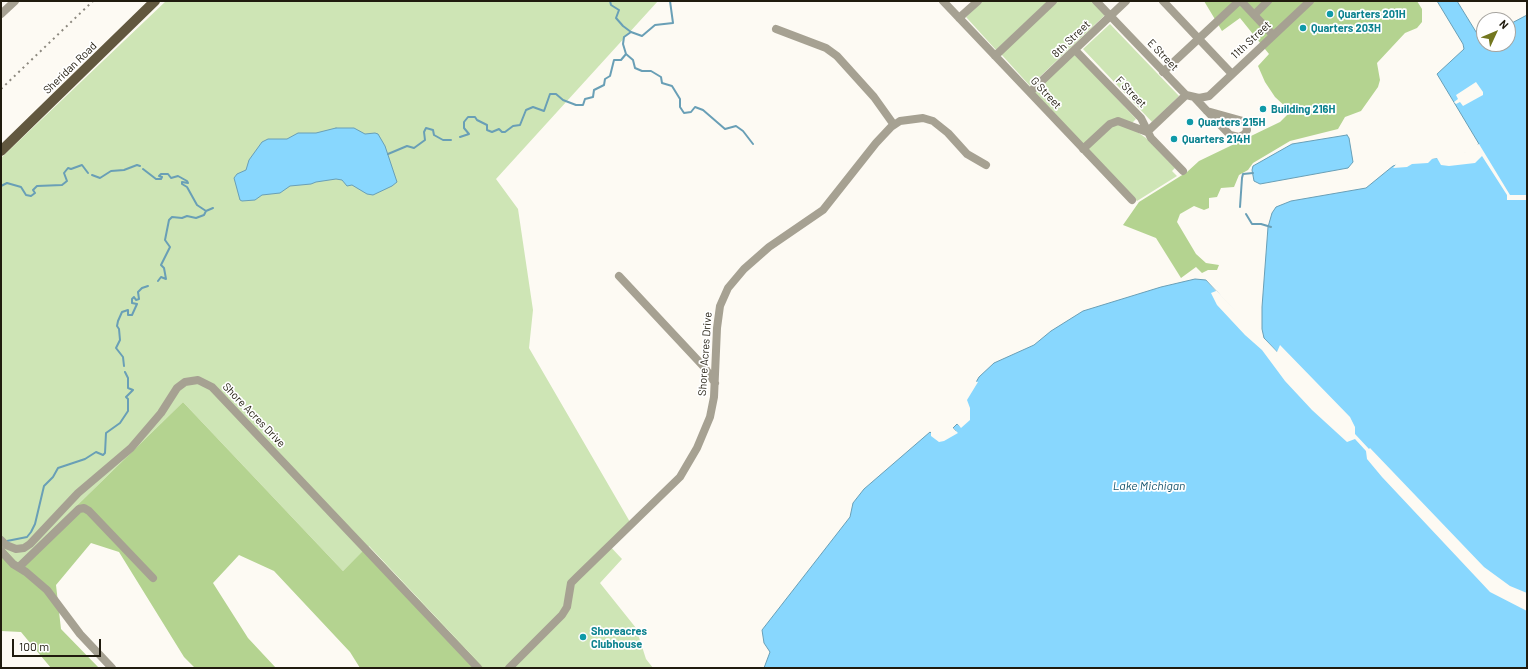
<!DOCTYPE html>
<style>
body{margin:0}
#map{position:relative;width:1528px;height:669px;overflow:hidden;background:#fdfaf3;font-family:Barlow,sans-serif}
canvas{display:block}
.frame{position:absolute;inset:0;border:2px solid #201b0e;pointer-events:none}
.north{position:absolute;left:1476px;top:12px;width:40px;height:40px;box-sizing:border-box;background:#fff;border:1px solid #a6a49f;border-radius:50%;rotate:46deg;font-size:11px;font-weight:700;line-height:16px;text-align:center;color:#201b0e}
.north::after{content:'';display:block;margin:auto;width:14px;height:18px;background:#73771f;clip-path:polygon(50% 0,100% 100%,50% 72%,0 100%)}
.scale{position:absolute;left:12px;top:639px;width:89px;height:18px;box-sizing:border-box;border:2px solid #201b0e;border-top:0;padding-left:5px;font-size:12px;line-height:14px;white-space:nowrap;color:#201b0e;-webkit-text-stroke:3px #fff;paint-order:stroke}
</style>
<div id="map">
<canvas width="1528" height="669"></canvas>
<div class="frame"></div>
<div class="north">N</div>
<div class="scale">100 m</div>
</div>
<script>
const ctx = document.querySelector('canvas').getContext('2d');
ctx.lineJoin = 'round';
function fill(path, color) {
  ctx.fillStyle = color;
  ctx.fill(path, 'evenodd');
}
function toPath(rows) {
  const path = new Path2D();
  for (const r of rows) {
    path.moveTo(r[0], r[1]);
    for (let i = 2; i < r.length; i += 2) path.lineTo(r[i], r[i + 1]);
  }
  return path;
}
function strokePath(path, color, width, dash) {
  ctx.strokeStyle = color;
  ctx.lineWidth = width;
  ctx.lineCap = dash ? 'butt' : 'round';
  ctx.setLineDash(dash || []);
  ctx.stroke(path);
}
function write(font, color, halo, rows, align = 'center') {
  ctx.font = font + ' Barlow,sans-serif';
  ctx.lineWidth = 3.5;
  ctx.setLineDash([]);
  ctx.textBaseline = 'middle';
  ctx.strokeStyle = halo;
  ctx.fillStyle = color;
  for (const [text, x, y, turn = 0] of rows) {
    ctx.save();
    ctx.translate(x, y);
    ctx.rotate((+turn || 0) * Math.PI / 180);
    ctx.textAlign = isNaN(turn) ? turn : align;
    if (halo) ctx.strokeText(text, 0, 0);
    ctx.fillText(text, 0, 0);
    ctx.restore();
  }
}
const green = toPath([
 [166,1,658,1,496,179,518,209,533,310,529,348,630,522,607,543,622,559,600,583,636,628,646,659,653,668,484,668,369,546,343,571,183,402,18,563,1,545,1,158],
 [983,1,1048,1,996,50,966,17],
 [1057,1,1092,1,1105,15,1030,86,1001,54],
 [1110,24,1179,96,1152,122,1083,49],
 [1074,53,1136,119,1132,123,1120,118,1110,120,1083,145,1033,92],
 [1119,124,1133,129,1146,138,1175,168,1172,171,1177,176,1137,201,1087,149,1111,125]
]);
const forest = toPath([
 [1204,1,1417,1,1422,9,1422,22,1417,28,1405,33,1377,63,1380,80,1378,87,1361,111,1345,117,1338,129,1290,141,1253,163,1248,170,1239,175,1234,187,1221,188,1217,197,1209,198,1209,208,1204,210,1194,206,1180,214,1177,222,1196,254,1206,263,1219,265,1217,270,1208,270,1202,273,1196,267,1181,278,1156,238,1123,225,1139,202,1187,172,1199,161,1280,122,1289,113,1288,109,1275,97,1265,82,1258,66,1269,54,1240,18,1222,31],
 [183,402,343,571,368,546,484,668,360,668,350,652,274,571,239,555,213,583,248,638,276,668,195,668,184,657,119,552,91,543,56,585,61,629,99,668,51,668,21,632,1,631,1,545,18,563]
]);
const water = toPath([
 [1437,1,1457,1,1481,40,1484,39,1484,44,1508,44,1508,25,1527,15,1527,668,764,668,770,652,764,643,762,630,850,517,853,503,864,489,930,432,940,440,956,431,953,428,957,424,960,426,968,416,966,400,979,377,994,363,1034,345,1051,331,1083,311,1161,287,1195,279,1206,280,1320,402,1322,400,1264,338,1262,329,1262,307,1268,227,1272,213,1276,207,1291,201,1366,188,1393,166,1403,163,1467,153,1479,144,1437,74,1464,49,1463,44,1437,1],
 [336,128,354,128,365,134,375,133,378,134,385,146,397,182,392,186,373,195,367,194,352,185,347,186,342,180,336,179,316,182,311,184,290,186,280,193,262,195,255,200,242,201,240,200,234,178,237,174,246,170,249,160,262,142,268,139,287,139,298,133,316,133,336,128],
 [1347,135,1349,138,1353,162,1348,168,1260,184,1254,181,1252,170,1253,166,1292,144,1347,135]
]);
const pier = toPath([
 [1476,82,1483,92,1483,95,1463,106,1460,102,1456,104,1454,102,1458,99,1456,95],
 [1475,144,1476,145,1479,144,1510,195,1527,195,1527,200,1507,200,1507,195,1482,156,1475,163,1449,166,1441,165,1437,158,1432,159,1428,163,1412,164,1407,167,1393,168,1397,163,1411,158,1419,152,1428,150,1459,153,1466,152],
 [1204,278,1277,352,1280,345,1350,417,1355,427,1355,434,1369,449,1370,448,1484,567,1510,586,1527,593,1527,611,1490,592,1382,477,1367,459,1366,451,1355,439,1347,442,1312,410,1285,381,1262,350,1245,335,1217,305,1211,293,1216,291],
 [974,381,978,382,967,400,970,408,970,420,961,428,956,422,960,423,966,415,964,399],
 [953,428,958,433,944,441,939,442,931,436,931,430,940,438,950,433]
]);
const stream = toPath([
 [610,1,611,5,619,10,616,18,623,26,631,32,642,36,655,25,673,23,670,1],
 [688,1,689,1],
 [626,54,633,60,635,68,642,71,651,71,661,77,662,83,672,86,680,99,680,107,684,113,691,112,695,107,703,110,725,129,736,126,743,131,753,144],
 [460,137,469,134,464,128,464,122,468,117,475,117,477,120,487,125,487,130,492,132,499,129,502,132,505,132,513,126,520,125,526,110,533,107,544,111,550,94,556,94,563,100,576,105,583,105,585,99,593,97,594,90,604,85,605,79,610,76,614,60,621,60,626,54,623,44,624,37,631,32],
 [388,154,407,146,414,148,425,140,424,132,426,128,433,130,434,135,443,140,451,140],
 [143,169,156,179,161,179,162,177,159,176,161,174,168,174,171,178,178,176,187,181,188,183,182,182,182,184,187,187,197,205,206,211],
 [92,175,100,178,111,171,124,170,137,165,140,166],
 [1,186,7,183,21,187,26,195,31,196,35,193,33,190,37,186,62,185,67,181,64,173,68,168,71,169,82,165,88,173],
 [1240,207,1242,178,1243,174,1253,173],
 [1246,214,1252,224,1261,224,1271,227],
 [158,281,161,277,166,279,164,268,161,265,170,247,165,240,169,220,172,217,182,218,187,216,196,218,204,215,206,211,213,208],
 [124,366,123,357,116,348,120,340,119,329,117,326,118,321,122,312,128,310,128,315,132,315,137,304,132,303,132,299,134,297,136,300,139,299,138,292,142,288,148,286],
 [7,541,27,537,31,532,35,524,44,486,53,477,58,468,85,459,96,452,103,455,105,453,106,433,120,423,128,411,128,399,126,397,133,390,128,388,128,378,125,372]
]);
const minor = toPath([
 [943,1,1132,200],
 [1096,1,1186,95,1199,98,1209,96,1310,1],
 [1163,1,1232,74],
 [1241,1,1273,35],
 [1,14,15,1],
 [1254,15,1268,1],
 [959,18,978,1],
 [776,29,826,48,837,56,874,97,894,125],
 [1075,50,1141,118,1151,138,1183,171],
 [995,56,1053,1],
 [1163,72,1239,1],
 [1030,92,1126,1],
 [1194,97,1207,111],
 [1207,111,1243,121,1246,124,1247,130,1245,134,1239,137,1230,135,1207,111],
 [1083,149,1110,124,1118,121,1147,132,1186,95],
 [619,276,705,368,715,383],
 [1,540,6,545,16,549,24,548,30,544,78,493,131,448,161,413,177,388,185,382,198,380,212,387,478,668],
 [1,551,13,564,26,572,47,590,80,634,112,668],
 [19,567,79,509,84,508,89,511,153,578],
 [509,668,562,615,567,607,571,583,577,577,680,477,697,448,710,417,714,397,717,328,720,306,728,288,744,269,769,247,823,210,876,143,891,127,900,121,923,118,933,121,948,133,967,154,986,165]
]);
const major = toPath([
 [1,151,155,1]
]);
const rail = toPath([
 [1,89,93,1]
]);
const markers = [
 [1330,14,4,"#0f9aa8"],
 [1303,28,4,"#0f9aa8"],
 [1263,109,4,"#0f9aa8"],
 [1190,122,4,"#0f9aa8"],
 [1174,139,4,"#0f9aa8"],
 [583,637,4,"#0f9aa8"]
];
const cultureNames = [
 ["Quarters 201H",1338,14],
 ["Quarters 203H",1311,28],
 ["Building 216H",1271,109],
 ["Quarters 215H",1198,122],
 ["Quarters 214H",1182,139],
 ["Shoreacres",591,631],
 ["Clubhouse",591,644]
];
const streetNames = [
 ["8th Street",1071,39,-44],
 ["11th Street",1251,40,-43],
 ["E Street",1163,55,46],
 ["Sheridan Road",70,68,-44],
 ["F Street",1131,92,46],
 ["G Street",1046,93,47],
 ["Shore Acres Drive",705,354,-86],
 ["Shore Acres Drive",254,415,46]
];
const waterNames = [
 ["Lake Michigan",1149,486]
];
fill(green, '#cee5b5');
fill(forest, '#b4d390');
fill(water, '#88d7fe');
strokePath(water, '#699fb6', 1);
fill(pier, '#fdfaf3');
strokePath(stream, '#699fb6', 2);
strokePath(minor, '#a6a192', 8);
strokePath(major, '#62583f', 10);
strokePath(rail, '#8c887e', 2, [2, 4]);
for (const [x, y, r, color] of markers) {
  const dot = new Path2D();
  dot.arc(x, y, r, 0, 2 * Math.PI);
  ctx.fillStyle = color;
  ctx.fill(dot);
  strokePath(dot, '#fff', 1.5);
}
write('bold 11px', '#0d838f', '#fff', cultureNames, 'left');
write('11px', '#201b0e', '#fff', streetNames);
write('italic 12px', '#14546e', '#fff', waterNames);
</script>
